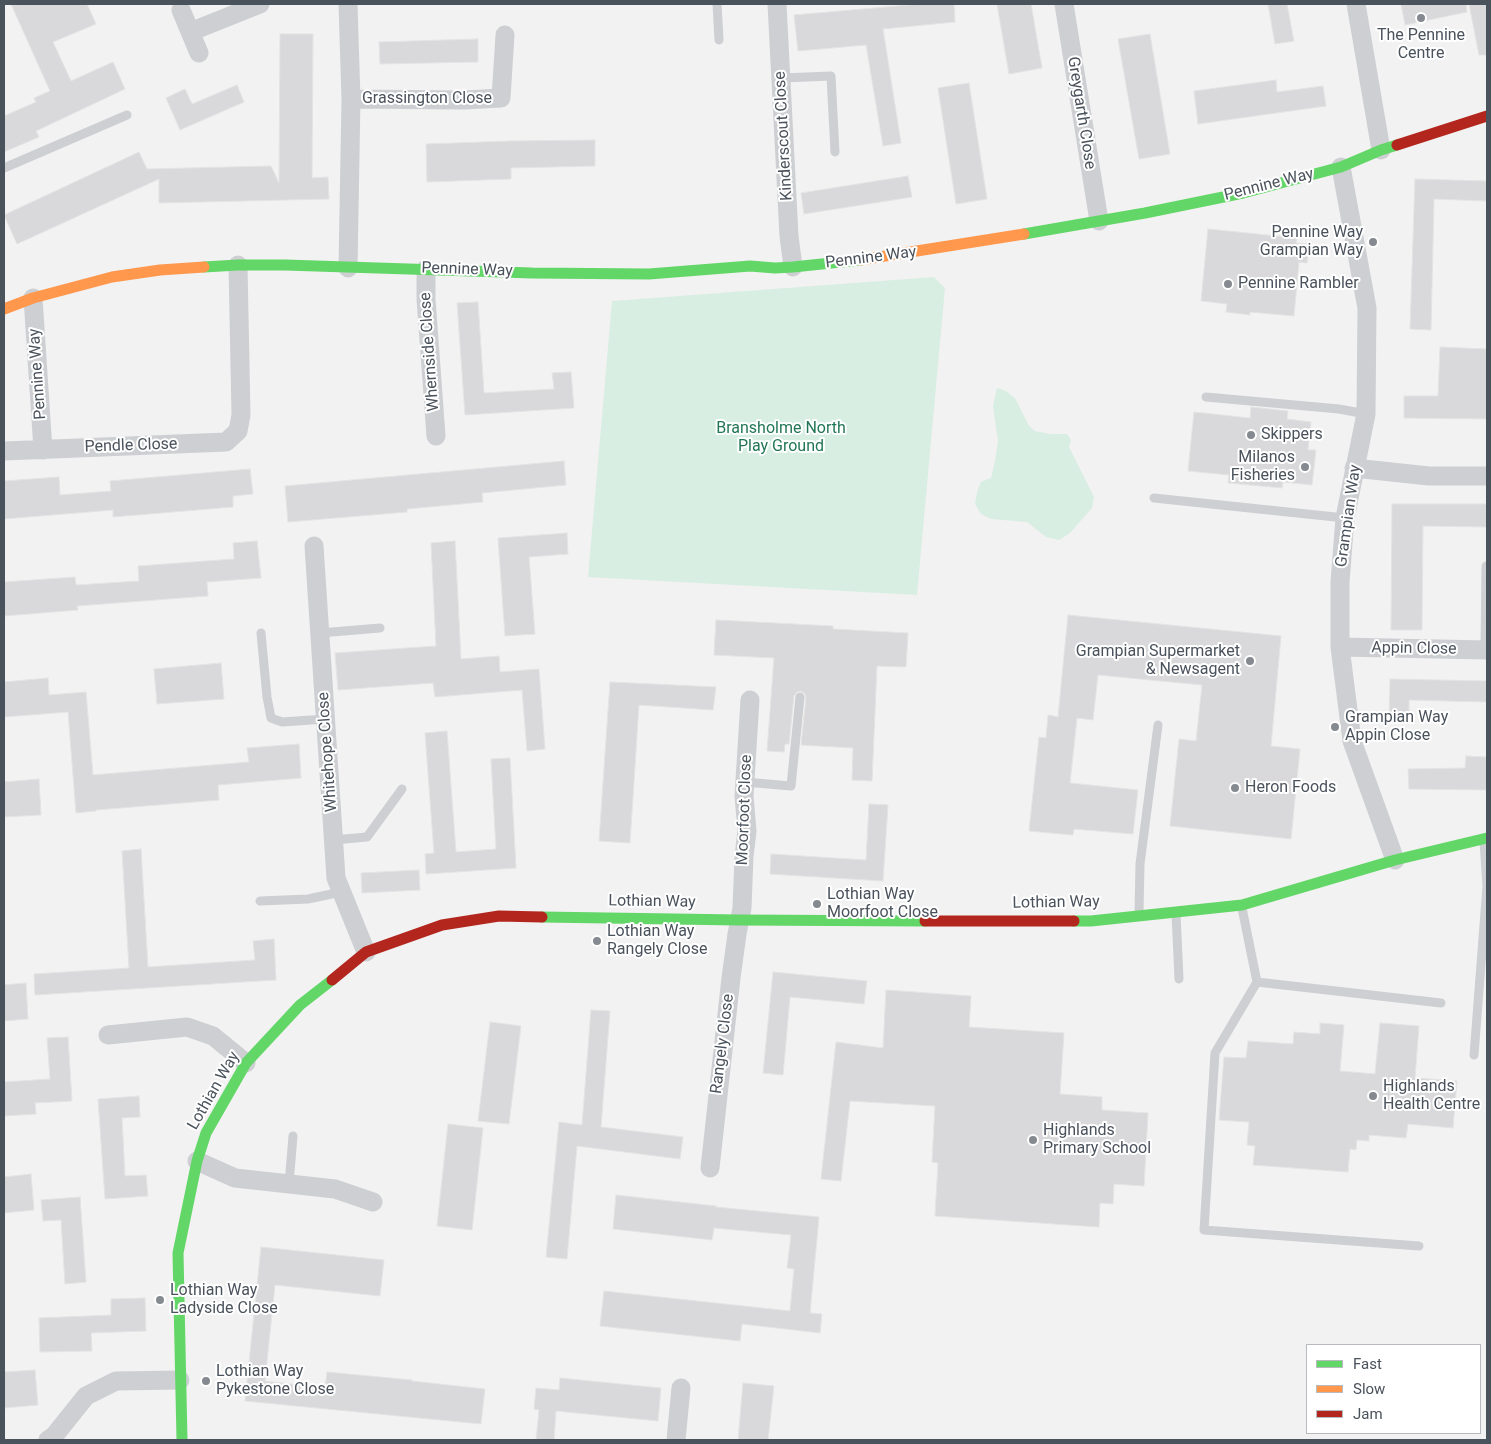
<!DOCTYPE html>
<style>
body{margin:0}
#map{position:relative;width:1491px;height:1444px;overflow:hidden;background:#f2f2f2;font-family:Roboto,sans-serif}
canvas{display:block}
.frame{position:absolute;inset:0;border:5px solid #4a525c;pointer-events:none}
.legend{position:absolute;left:1306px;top:1344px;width:175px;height:90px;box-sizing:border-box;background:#fff;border:1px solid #b7babe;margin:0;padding:6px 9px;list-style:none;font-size:15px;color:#4a525c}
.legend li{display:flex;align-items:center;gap:10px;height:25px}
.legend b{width:25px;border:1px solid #b7babe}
</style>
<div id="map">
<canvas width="1491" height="1444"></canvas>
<div class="frame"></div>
<ul class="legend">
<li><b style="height:6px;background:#63d668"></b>Fast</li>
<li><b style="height:6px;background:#ff974d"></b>Slow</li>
<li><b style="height:6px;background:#b3261e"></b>Jam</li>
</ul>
</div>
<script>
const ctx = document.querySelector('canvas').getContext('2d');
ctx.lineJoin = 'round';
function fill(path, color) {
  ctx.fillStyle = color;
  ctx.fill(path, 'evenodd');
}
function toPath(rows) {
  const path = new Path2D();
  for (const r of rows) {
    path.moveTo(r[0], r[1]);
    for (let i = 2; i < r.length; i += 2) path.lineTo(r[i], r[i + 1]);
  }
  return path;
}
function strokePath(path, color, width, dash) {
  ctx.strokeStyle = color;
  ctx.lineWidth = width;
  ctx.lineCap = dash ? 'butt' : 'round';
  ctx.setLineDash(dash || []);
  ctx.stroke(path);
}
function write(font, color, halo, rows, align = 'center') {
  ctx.font = font + ' Roboto,sans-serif';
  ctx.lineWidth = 4;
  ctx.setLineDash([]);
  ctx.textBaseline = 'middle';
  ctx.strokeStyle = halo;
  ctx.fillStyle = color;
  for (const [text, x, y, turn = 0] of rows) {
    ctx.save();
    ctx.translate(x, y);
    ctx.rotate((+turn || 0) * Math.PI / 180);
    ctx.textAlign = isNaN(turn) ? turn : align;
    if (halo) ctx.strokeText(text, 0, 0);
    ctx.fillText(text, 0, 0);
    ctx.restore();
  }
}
const green = toPath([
 [934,277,945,288,917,595,588,577,612,301],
 [997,388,1006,391,1015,398,1029,426,1035,431,1050,434,1067,434,1071,440,1069,447,1094,497,1092,508,1070,533,1059,540,1046,537,1027,522,991,519,981,514,975,504,977,492,981,482,991,478,995,461,998,441,993,406]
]);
const building = toPath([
 [11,4,87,4,96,24,53,42,71,81,113,62,125,89,36,131,39,137,4,152,4,116,36,102,34,98,50,91,11,4],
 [920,4,954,4,955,22,883,29,901,143,883,146,866,45,798,51,794,15,920,4],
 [997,4,1031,4,1042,68,1009,74,997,4],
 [1268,4,1287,4,1294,41,1275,44,1268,4],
 [1401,4,1466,4,1467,12,1405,25,1401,4],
 [1469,4,1487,4,1487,55,1479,55,1469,4],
 [280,34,313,34,312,178,328,177,329,199,159,203,159,179,17,244,4,215,139,152,147,169,271,166,279,183,280,34],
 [1150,34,1170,154,1139,159,1118,39,1150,34],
 [478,39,478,62,380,64,379,42,478,39],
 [1276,80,1277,92,1323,86,1326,106,1198,124,1194,91,1276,80],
 [969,83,987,199,956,204,938,88,969,83],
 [237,85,244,102,180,130,166,98,185,89,192,104,237,85],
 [595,140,595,166,511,168,511,179,427,182,426,144,510,141,595,140],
 [908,176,912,197,804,214,801,193,908,176],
 [1415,179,1487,181,1487,201,1434,199,1431,330,1410,329,1415,179],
 [1208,229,1297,238,1296,243,1309,244,1307,263,1299,262,1294,316,1250,312,1250,315,1226,312,1227,304,1201,301,1208,229],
 [478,302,484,393,554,389,552,373,571,372,574,408,465,415,457,303,478,302],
 [1440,347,1487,349,1487,419,1404,418,1404,396,1438,396,1440,347],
 [1251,407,1288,411,1287,419,1311,422,1308,450,1316,450,1312,485,1283,482,1282,488,1228,483,1229,475,1188,471,1194,412,1250,418,1251,407],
 [564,461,566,485,482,493,483,502,407,509,407,512,288,522,285,486,564,461],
 [250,469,253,494,233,496,233,507,113,517,113,510,4,519,4,481,59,477,60,495,111,491,110,481,250,469],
 [1392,504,1487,504,1487,527,1423,526,1422,630,1391,630,1392,504],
 [567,533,568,554,529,557,535,634,505,636,498,538,567,533],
 [257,541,261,578,207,582,208,596,77,606,78,610,4,616,4,582,75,577,76,585,139,581,138,566,234,559,233,543,257,541],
 [455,541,461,659,499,656,500,672,539,669,545,749,527,751,522,690,435,697,433,683,338,690,335,653,436,646,431,543,455,541],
 [1068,615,1281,636,1271,746,1300,749,1291,839,1170,826,1179,739,1196,741,1202,685,1098,675,1093,720,1077,718,1070,783,1138,790,1133,834,1074,829,1073,835,1029,831,1039,737,1046,738,1048,715,1058,717,1068,615],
 [716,620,833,626,833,629,908,633,906,667,877,666,872,781,852,780,853,748,801,745,806,698,805,694,801,691,797,692,794,696,789,744,785,744,784,752,767,751,774,658,714,655,716,620],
 [221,663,224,699,157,704,154,669,221,663],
 [48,678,49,695,86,692,93,775,249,762,247,748,299,744,301,778,218,785,219,800,96,810,96,811,76,813,68,712,4,717,4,682,48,678],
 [1390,679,1487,681,1487,702,1409,700,1409,721,1389,720,1390,679],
 [610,682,716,687,713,710,639,705,630,843,599,841,610,682],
 [447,731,456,852,496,849,491,759,510,758,516,868,426,874,425,854,434,853,425,733,447,731],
 [1466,756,1487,757,1487,790,1409,789,1408,769,1465,768,1466,756],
 [39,779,41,815,4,817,4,782,39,779],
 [869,804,888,805,883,881,770,874,771,854,866,860,869,804],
 [141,849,148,967,255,960,253,941,274,939,276,980,35,995,34,974,129,968,122,851,141,849],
 [419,870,420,890,362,893,361,873,419,870],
 [773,972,867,981,864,1004,790,997,783,1075,763,1073,773,972],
 [26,983,28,1019,4,1021,4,985,26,983],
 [886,990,971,996,969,1027,1064,1033,1060,1094,1102,1097,1102,1110,1148,1113,1144,1186,1114,1184,1113,1204,1100,1203,1099,1227,935,1216,938,1163,932,1162,935,1106,850,1101,841,1181,821,1179,836,1042,883,1048,886,990],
 [591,1010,610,1011,601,1127,683,1137,680,1159,577,1146,567,1259,546,1257,559,1122,582,1125,591,1010],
 [490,1022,521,1026,509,1124,478,1121,490,1022],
 [1320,1023,1344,1025,1340,1071,1375,1074,1380,1023,1419,1026,1415,1078,1457,1081,1453,1128,1408,1124,1406,1138,1369,1135,1369,1141,1357,1140,1356,1150,1350,1149,1348,1172,1253,1165,1255,1146,1247,1145,1249,1122,1219,1120,1224,1057,1246,1058,1248,1041,1293,1044,1294,1032,1320,1034,1320,1023],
 [68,1037,72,1101,35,1103,36,1114,4,1116,4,1082,50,1079,47,1038,68,1037],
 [139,1096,140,1117,122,1118,125,1176,146,1175,148,1196,105,1199,98,1099,139,1096],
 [448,1124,483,1128,472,1230,437,1226,448,1124],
 [31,1174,34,1210,4,1213,4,1177,31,1174],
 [616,1195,716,1206,716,1207,819,1217,810,1313,822,1314,820,1333,742,1324,740,1341,600,1326,604,1291,790,1311,794,1269,787,1268,791,1235,714,1228,712,1240,613,1229,616,1195],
 [80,1197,86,1282,65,1284,61,1220,43,1221,41,1200,80,1197],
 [261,1247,384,1260,380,1296,275,1285,265,1381,325,1388,327,1372,412,1380,412,1381,485,1389,481,1424,245,1401,261,1247],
 [145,1298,146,1331,91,1333,92,1351,40,1352,39,1318,111,1315,111,1299,145,1298],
 [35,1370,38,1405,4,1408,4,1372,35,1370],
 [560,1378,661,1388,658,1421,556,1411,554,1440,536,1440,539,1410,534,1409,536,1388,559,1390,560,1378],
 [743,1383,774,1386,768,1440,738,1440,743,1383]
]);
const lane = toPath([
 [717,4,719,40],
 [782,78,831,76,835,152],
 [4,168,127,115],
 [1206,397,1339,409,1366,414],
 [1154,498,1345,518],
 [261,633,267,697,271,718,282,722,326,719],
 [320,633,380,628],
 [1485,650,1486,566],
 [745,782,791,786,800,697],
 [333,840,367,837,402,789],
 [260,901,308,899,341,892],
 [1242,908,1257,982],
 [1139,913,1140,864,1158,725],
 [1176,914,1179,979],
 [1474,1055,1487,886,1484,842],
 [289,1184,293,1136],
 [1419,1246,1204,1230,1215,1053,1257,982,1441,1003]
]);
const street = toPath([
 [348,4,351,99,348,268],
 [777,4,789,236,793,267],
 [1064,4,1099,221],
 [1356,4,1381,150],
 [181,10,199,53],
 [190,32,260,4],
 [351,99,464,100,501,98,505,35],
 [1341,167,1367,308,1366,414,1345,518,1340,582,1340,647,1352,741,1395,860],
 [426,269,426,299,436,436],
 [33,298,43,450],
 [4,451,226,442,238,431,241,415,238,265],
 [1354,468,1429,476,1487,476],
 [314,546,336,878,366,952],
 [1340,647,1487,650],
 [108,1035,187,1027,213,1036,246,1063],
 [197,1161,235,1178,335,1189,373,1202],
 [710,1168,731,978,737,934,742,908,744,856,747,831,744,796,750,700],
 [48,1440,54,1436,86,1396,116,1381,180,1380],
 [676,1440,681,1388]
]);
const fast = toPath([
 [1024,234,1145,213,1243,193,1341,167,1381,150,1397,145],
 [204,267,238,265,285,265,532,273,649,274,750,266,775,268,793,267,860,260],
 [542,917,739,920,925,921],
 [1074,921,1091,921,1242,905,1395,860,1487,838],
 [182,1440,178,1253,197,1161,206,1133,246,1063,300,1005,332,980]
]);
const slow = toPath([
 [860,260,1024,234],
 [4,309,33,298,112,277,160,270,204,267]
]);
const jam = toPath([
 [1397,145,1487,116],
 [925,921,1074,921],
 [332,980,366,952,442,925,499,916,542,917]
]);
const markers = [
 [1421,18,5,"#858a90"],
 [1373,242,5,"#858a90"],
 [1228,284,5,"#858a90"],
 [1251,435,5,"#858a90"],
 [1305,467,5,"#858a90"],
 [1250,661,5,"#858a90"],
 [1335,727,5,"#858a90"],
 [1235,788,5,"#858a90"],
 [817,904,5,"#858a90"],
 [597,941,5,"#858a90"],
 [1373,1096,5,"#858a90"],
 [1033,1140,5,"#858a90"],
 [160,1300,5,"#858a90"],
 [206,1381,5,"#858a90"]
];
const poiNames = [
 ["The Pennine",1421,36,"center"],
 ["Centre",1421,54,"center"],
 ["Pennine Way",1363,233,"right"],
 ["Grampian Way",1363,251,"right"],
 ["Pennine Rambler",1238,284],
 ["Skippers",1261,435],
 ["Milanos",1295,458,"right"],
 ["Fisheries",1295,476,"right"],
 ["Grampian Supermarket",1240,652,"right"],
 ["& Newsagent",1240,670,"right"],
 ["Grampian Way",1345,718],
 ["Appin Close",1345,736],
 ["Heron Foods",1245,788],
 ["Lothian Way",827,895],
 ["Moorfoot Close",827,913],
 ["Lothian Way",607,932],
 ["Rangely Close",607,950],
 ["Highlands",1383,1087],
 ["Health Centre",1383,1105],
 ["Highlands",1043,1131],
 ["Primary School",1043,1149],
 ["Lothian Way",170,1291],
 ["Ladyside Close",170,1309],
 ["Lothian Way",216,1372],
 ["Pykestone Close",216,1390]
];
const streetNames = [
 ["Grassington Close",427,99],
 ["Greygarth Close",1081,113,81],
 ["Kinderscout Close",784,136,-93],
 ["Pennine Way",1269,185,-14],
 ["Pennine Way",871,258,-7],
 ["Pennine Way",467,270,2],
 ["Whernside Close",430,352,-94],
 ["Pennine Way",38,374,-94],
 ["Pendle Close",131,446,-2],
 ["Grampian Way",1349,516,-82],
 ["Appin Close",1414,649,1],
 ["Whitehope Close",328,752,-94],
 ["Moorfoot Close",745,810,-88],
 ["Lothian Way",652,902,1],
 ["Lothian Way",1056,903,-1],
 ["Rangely Close",723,1044,-83],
 ["Lothian Way",214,1091,-60]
];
const parkNames = [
 ["Bransholme North",781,429],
 ["Play Ground",781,447]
];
fill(green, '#d9eee3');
fill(building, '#d9d9db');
strokePath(building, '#e3e3e4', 1);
strokePath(lane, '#cdcfd2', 9);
strokePath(street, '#cdcfd2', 19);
strokePath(fast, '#63d668', 11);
strokePath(slow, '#ff974d', 11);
strokePath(jam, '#b3261e', 11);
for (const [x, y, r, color] of markers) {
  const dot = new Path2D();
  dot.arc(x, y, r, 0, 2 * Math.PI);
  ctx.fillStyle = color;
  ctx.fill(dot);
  strokePath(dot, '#fff', 2);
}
write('16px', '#4a525c', '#fff', poiNames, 'left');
write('16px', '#4a525c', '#fff', streetNames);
write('16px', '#227655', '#fff', parkNames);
</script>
